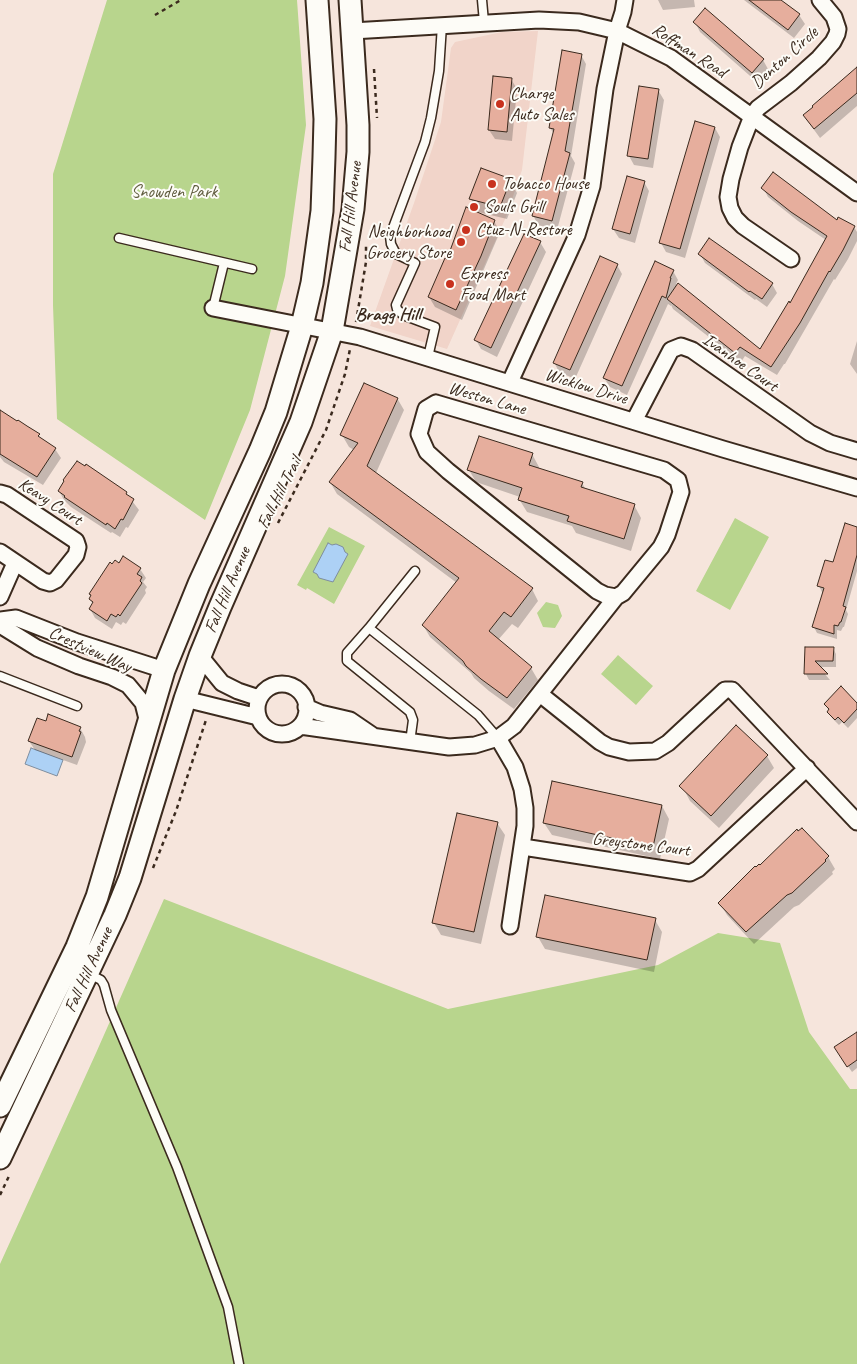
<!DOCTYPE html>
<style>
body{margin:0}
canvas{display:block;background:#f6e5dc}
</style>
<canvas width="857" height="1364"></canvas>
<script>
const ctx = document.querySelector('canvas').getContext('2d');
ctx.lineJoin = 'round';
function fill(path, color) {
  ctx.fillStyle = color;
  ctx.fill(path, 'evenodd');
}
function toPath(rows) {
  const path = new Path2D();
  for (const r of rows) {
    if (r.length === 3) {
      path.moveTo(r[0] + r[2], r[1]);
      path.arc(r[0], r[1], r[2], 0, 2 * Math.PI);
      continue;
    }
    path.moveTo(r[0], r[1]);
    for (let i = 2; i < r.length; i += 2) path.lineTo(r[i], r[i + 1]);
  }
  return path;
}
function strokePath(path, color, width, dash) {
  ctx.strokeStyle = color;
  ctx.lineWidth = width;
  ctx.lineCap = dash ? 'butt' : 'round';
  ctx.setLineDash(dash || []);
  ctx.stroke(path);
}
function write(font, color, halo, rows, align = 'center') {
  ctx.font = font + ' Caveat,sans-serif';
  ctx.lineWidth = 4;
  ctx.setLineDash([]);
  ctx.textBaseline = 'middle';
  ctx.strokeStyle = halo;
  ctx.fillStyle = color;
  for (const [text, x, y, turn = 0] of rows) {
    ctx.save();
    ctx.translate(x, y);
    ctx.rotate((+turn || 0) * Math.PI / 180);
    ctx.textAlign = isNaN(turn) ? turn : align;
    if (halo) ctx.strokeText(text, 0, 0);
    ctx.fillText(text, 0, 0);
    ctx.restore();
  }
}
const built = toPath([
 [538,31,522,170,506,217,447,349,370,326,414,203,441,122,451,48,455,42,502,32]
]);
const green = toPath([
 [107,0,297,0,306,125,285,276,250,410,205,520,57,419,53,305,53,174],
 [735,518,769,537,730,610,696,591],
 [329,527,365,546,334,604,307,588,306,590,297,585],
 [546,602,558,605,562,616,555,628,543,627,537,613],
 [618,655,653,686,636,705,601,674],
 [164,899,448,1009,658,965,718,933,780,943,809,1032,850,1089,857,1089,857,1364,0,1364,0,1264,96,1053]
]);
const water = toPath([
 [328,543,332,545,336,544,343,547,345,552,348,554,333,582,319,578,317,574,313,572,328,543],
 [31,748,63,760,57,776,25,764,31,748]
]);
const shadow = toPath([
 [658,0,694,0,695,7,663,10],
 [744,0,779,0,799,15,805,24,794,38],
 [695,22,763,60,768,69,757,82,700,32],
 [581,55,586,64,571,156,575,163,557,230,538,225,533,215,554,134,550,128],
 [857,69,857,106,820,138,804,116],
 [511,79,517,89,512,141,495,139,489,130],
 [658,90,664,100,653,168,634,165,629,156],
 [715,128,720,137,685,258,666,252,661,243],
 [510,180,517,193,507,219,478,212,471,199],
 [644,182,649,191,635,243,619,238,613,229],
 [763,188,837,222,854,227,857,232,857,241,848,259,835,280,834,279,785,364,784,364,777,375,745,356,741,362,673,309,671,305,671,306,668,304,627,395,610,387,604,378,673,271,678,280,676,284,761,351,791,304,826,240,798,221,768,197],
 [494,221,500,232,462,320,435,307,429,297,448,261],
 [540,242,546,252,497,357,481,349,476,340],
 [700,254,772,284,777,293,767,307,756,299,755,300,705,263],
 [617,265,622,274,575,379,559,372,554,362],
 [857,341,857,374,850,364],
 [397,398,404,410,376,473,532,589,538,601,518,628,512,624,498,640,531,668,538,680,514,709,489,691,474,678,471,673,430,637,423,625,457,583,337,494,330,482,354,450,349,447,342,435],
 [0,411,26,427,55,449,61,458,43,485,4,462,0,457],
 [532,454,539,467,539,469,582,483,586,490,634,505,641,518,631,551,576,533,572,526,527,512,519,499,520,497,476,482,469,470],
 [59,491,126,493,139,510,128,528,126,527,120,537,112,532,111,533,71,507,64,500],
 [857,528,857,571,846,610,848,614,844,627,843,627,841,631,837,630,837,639,817,633,814,627,824,592,822,592,819,586],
 [120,564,140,569,146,578,143,582,147,587,145,590,146,593,126,624,123,622,121,625,116,622,112,629,95,618,90,609,93,604,90,599,92,597,90,594,113,565],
 [806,648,833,648,836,654,836,667,819,667,830,680,809,680,806,674],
 [857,704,857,718,848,728,842,722,839,725,832,718,826,705],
 [47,723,80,728,85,737,86,742,77,765,35,750,29,741],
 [767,756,774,768,719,828,690,801,683,788],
 [662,806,669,819,660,859,552,835,544,823],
 [497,823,505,835,481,944,441,935,434,923],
 [802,829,828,857,835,869,832,872,833,874,799,905,794,907,754,944,727,915,720,903],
 [655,920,662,932,654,972,545,949,538,937],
 [857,1033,857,1068,852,1072,839,1053]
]);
const building = toPath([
 [749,0,781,0,800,14,788,30,749,0],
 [705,8,764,59,752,73,693,22,705,8],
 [562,50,582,54,565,151,570,153,552,221,532,216,554,129,549,128,562,50],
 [857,67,857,93,814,129,803,115,813,107,812,106,857,67],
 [493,76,512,78,507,132,488,130,493,76],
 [639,86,659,89,648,159,627,156,639,86],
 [695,121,715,127,680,249,659,243,695,121],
 [481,168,511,179,500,207,469,199,481,168],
 [773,172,837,220,838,217,855,226,843,250,830,272,829,271,800,323,771,367,740,347,735,353,667,299,678,283,760,349,789,301,790,303,827,236,791,212,761,188,773,172],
 [627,176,645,181,630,234,612,229,627,176],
 [466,207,495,220,481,256,456,310,428,297,445,258,447,259,466,207],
 [524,234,541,241,491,348,474,340,524,234],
 [709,238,773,283,762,299,750,291,749,292,698,254,709,238],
 [600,256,618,264,570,370,553,363,600,256],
 [655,261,674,270,670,278,671,278,666,298,662,296,622,386,603,378,655,261],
 [364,383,398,398,367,466,533,588,511,617,504,612,489,631,532,667,507,698,481,679,466,666,463,661,422,625,459,578,329,482,358,443,340,435,364,383],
 [0,410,17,421,18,420,27,426,40,434,38,436,56,448,37,477,0,454,0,410],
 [479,436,533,453,529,465,583,482,581,487,635,504,624,539,567,521,569,516,518,500,522,488,467,470,479,436],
 [77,461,85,466,86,464,105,477,127,492,126,494,134,499,123,520,121,519,115,529,107,523,106,525,64,497,65,496,58,491,64,481,63,480,77,461],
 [845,523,857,527,857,555,843,606,846,607,841,622,840,622,838,626,834,625,834,634,812,627,824,588,817,586,825,560,833,562,845,523],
 [123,556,141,568,137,574,142,577,140,581,142,583,120,616,118,614,116,617,111,614,107,621,89,609,93,602,89,599,91,595,89,594,110,562,112,564,115,560,119,563,123,556],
 [805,647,834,647,833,661,815,661,828,674,804,674,805,647],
 [841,686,857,703,857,709,844,723,838,717,835,720,827,712,829,709,824,704,841,686],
 [48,714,81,727,79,731,81,732,72,757,28,741,37,718,46,721,48,714],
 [736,725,768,755,711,816,679,786,736,725],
 [552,781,662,805,653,847,543,823,552,781],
 [457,813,498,822,474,932,432,923,457,813],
 [802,828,829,856,825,860,826,861,792,893,787,895,746,932,718,903,755,866,756,867,759,864,760,865,797,829,798,831,802,828],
 [545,895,656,918,647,960,536,937,545,895],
 [857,1032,857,1060,847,1067,834,1047,857,1032]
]);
const path = toPath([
 [155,15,181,0],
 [374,69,377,118],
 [356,322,366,262,366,246],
 [278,523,326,430,345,374,350,349],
 [153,868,176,811,206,720],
 [0,1195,10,1174]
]);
const lane = toPath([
 [482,0,484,22],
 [119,238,252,269],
 [213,308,224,263],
 [428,357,435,327,403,315,397,309,396,305,415,263,396,254,391,244,390,236,425,142,431,118,439,71,442,25],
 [369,628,415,571],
 [0,676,77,706],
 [410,742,413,720,410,712,347,661,347,653,369,628,478,715,498,738],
 [89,974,101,980,104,985,111,1010,177,1167,228,1307,239,1364]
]);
const street = toPath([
 [352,31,539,20,579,22,617,31,671,58,857,193],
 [791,259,743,226,735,218,730,208,728,197,731,179,740,147,752,116,758,108,791,83,819,58,833,42,837,34,838,29,834,17,820,0],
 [213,308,360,337,723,449,857,488],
 [510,382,577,235,592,186,605,89,617,31,623,12,625,0],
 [436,403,664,470,678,480,681,492,667,535,661,547,623,593,616,597,605,595,597,591,448,471,427,452,419,434,426,409,436,403],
 [634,421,671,350,681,346,692,350,810,433,830,443,857,451],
 [0,493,7,495,76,541,78,547,76,555,56,580,50,583,43,581,0,552],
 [0,597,15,563],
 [0,620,16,618,77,642,164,670],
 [0,625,37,648,79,666,112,677,128,685,143,703,148,723],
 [200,656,222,683,238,691,259,698],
 [282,709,25],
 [540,694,600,742,609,747,629,752,655,751,668,743,725,690,732,690,857,822],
 [185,699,258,717],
 [306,707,320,713,350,720,372,735],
 [300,726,449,747,475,745,498,738,514,726,616,597],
 [498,738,515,767,522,789,525,808,525,826,510,926],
 [523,847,690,873,698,869,807,768]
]);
const secondary = toPath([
 [0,1106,77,947,97,897,164,670,199,584,260,451,276,412,302,326,312,283,322,211,324,157,325,119,317,0],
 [0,1158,115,915,130,878,185,699,200,656,220,607,301,422,332,331,353,209,358,152,358,125,350,0]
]);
const markers = [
 [500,104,5,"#c8321e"],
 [492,184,5,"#c8321e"],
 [474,207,5,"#c8321e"],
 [466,230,5,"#c8321e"],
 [461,242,5,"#c8321e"],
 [450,284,5,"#c8321e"]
];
const streetNames = [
 ["Roffman Road",689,51,33],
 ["Denton Circle",785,58,-42],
 ["Fall Hill Avenue",351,207,-83],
 ["Ivanhoe Court",740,363,35],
 ["Wicklow Drive",586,387,17],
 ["Weston Lane",487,399,16],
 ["Fall Hill Trail",280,493,-63],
 ["Keavy Court",50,502,33],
 ["Fall Hill Avenue",228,590,-67],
 ["Crestview Way",90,650,24],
 ["Greystone Court",641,845,7],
 ["Fall Hill Avenue",89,970,-65]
];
const poiNames = [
 ["Charge",510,94],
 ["Auto Sales",510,115],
 ["Tobacco House",502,184],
 ["Souls Grill",484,207],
 ["Ctuz-N-Restore",476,230],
 ["Neighborhood",451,232,"right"],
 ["Grocery Store",451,253,"right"],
 ["Express",460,274],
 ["Food Mart",460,295]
];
const parkNames = [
 ["Snowden Park",174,192]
];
const neighbourhoodNames = [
 ["Bragg Hill",388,315]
];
fill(built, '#f1d4c9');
fill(green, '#b8d58d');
fill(water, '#add1f5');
strokePath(water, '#7f8e9f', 1);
fill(shadow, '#0003');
fill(building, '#e6ae9d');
strokePath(building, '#3b2a1e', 1);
strokePath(lane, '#3b2a1e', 11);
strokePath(street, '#3b2a1e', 19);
strokePath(secondary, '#3b2a1e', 25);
strokePath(path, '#3b2a1e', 2.5, [4, 4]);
strokePath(lane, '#fdfcf7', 8);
strokePath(street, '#fdfcf7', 15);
strokePath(secondary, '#fdfcf7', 21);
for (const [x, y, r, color] of markers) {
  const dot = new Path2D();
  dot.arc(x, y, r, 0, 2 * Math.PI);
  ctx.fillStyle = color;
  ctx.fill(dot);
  strokePath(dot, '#fdfcf7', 2);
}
write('18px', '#3b2a1e', '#fdfcf7', streetNames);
write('18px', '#3b2a1e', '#fdfcf7', poiNames, 'left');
write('18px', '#605d3f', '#fdfcf7', parkNames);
write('bold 19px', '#3b2a1e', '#fdfcf7', neighbourhoodNames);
</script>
